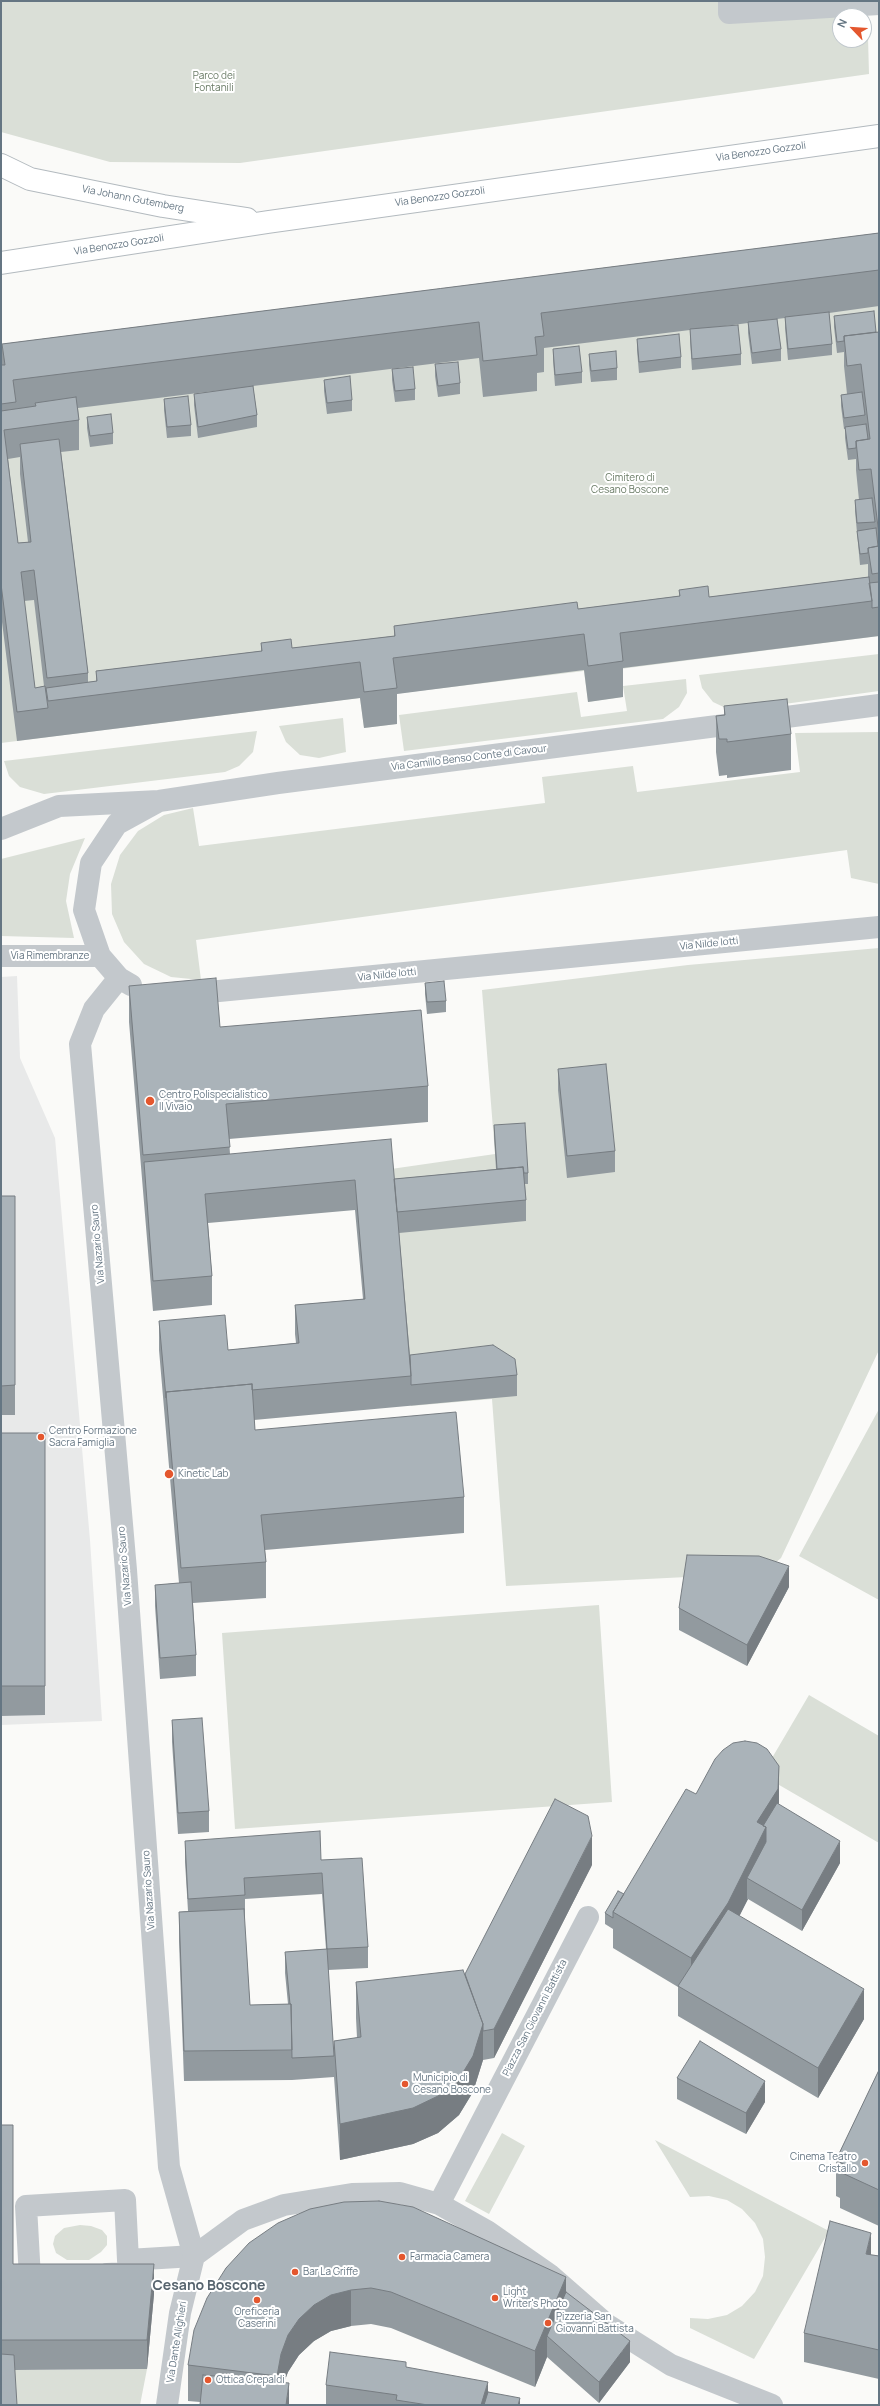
<!DOCTYPE html>
<style>
body{margin:0}
#map{position:relative;width:880px;height:2406px;overflow:hidden;background:#fafaf8;font-family:Manrope,sans-serif}
canvas{display:block}
.frame{position:absolute;inset:0;border:2px solid #657683;pointer-events:none}
.north{position:absolute;left:832px;top:8px;width:40px;height:40px;box-sizing:border-box;background:#fff;border:1px solid #c1c8cd;border-radius:50%;rotate:295deg;font-size:11px;font-weight:700;line-height:16px;text-align:center;color:#657683}
.north::after{content:'';display:block;margin:auto;width:14px;height:18px;background:#e4572e;clip-path:polygon(50% 0,100% 100%,50% 72%,0 100%)}
</style>
<div id="map">
<canvas width="880" height="2406"></canvas>
<div class="frame"></div>
<div class="north">N</div>
</div>
<script>
const ctx = document.querySelector('canvas').getContext('2d');
ctx.lineJoin = 'round';
function fill(path, color) {
  ctx.fillStyle = color;
  ctx.fill(path, 'evenodd');
}
function toPath(rows) {
  const path = new Path2D();
  for (const r of rows) {
    path.moveTo(r[0], r[1]);
    for (let i = 2; i < r.length; i += 2) path.lineTo(r[i], r[i + 1]);
  }
  return path;
}
function strokePath(path, color, width, dash) {
  ctx.strokeStyle = color;
  ctx.lineWidth = width;
  ctx.lineCap = dash ? 'butt' : 'round';
  ctx.setLineDash(dash || []);
  ctx.stroke(path);
}
function write(font, color, halo, rows, align = 'center') {
  ctx.font = font + ' Manrope,sans-serif';
  ctx.lineWidth = 4;
  ctx.setLineDash([]);
  ctx.textBaseline = 'middle';
  ctx.strokeStyle = halo;
  ctx.fillStyle = color;
  for (const [text, x, y, turn = 0] of rows) {
    ctx.save();
    ctx.translate(x, y);
    ctx.rotate((+turn || 0) * Math.PI / 180);
    ctx.textAlign = isNaN(turn) ? turn : align;
    if (halo) ctx.strokeText(text, 0, 0);
    ctx.fillText(text, 0, 0);
    ctx.restore();
  }
}
const built = toPath([
 [17,976,20,1058,55,1138,90,1540,102,1721,1,1725,1,977]
]);
const green = toPath([
 [1,1,867,1,869,74,240,163,110,162,1,132],
 [840,16,864,16,864,40,840,40],
 [879,269,879,636,620,669,623,697,588,702,584,671,394,694,397,724,364,728,360,698,1,743,1,401],
 [879,654,879,691,748,709,730,710,713,702,702,688,699,675],
 [686,679,687,693,679,707,663,719,404,751,399,715,577,692,581,717,627,711,623,686],
 [343,718,346,752,319,758,300,755,286,742,279,726],
 [257,731,253,752,239,766,225,772,44,794,20,787,9,776,4,761],
 [879,732,879,884,851,878,847,850,196,940,201,980,171,977,144,964,124,942,112,914,111,884,120,855,138,831,164,815,193,808,199,846,545,803,542,777,633,766,637,792,800,772,795,733],
 [85,838,70,874,66,901,74,938,1,936,1,859],
 [879,948,879,1350,781,1558,759,1577,687,1577,506,1586,492,1399,411,1406,391,1169,495,1154,482,990,688,965],
 [879,1409,879,1600,799,1556],
 [599,1605,612,1802,235,1829,222,1633],
 [809,1695,879,1736,879,1843,762,1775],
 [502,2133,525,2146,489,2214,465,2201],
 [655,2140,829,2231,754,2359,690,2328,690,2318,708,2319,727,2315,742,2306,755,2292,763,2276,765,2257,763,2239,755,2223,742,2209,727,2200,709,2196,690,2197],
 [80,2225,91,2226,102,2230,107,2236,107,2245,101,2252,89,2260,67,2260,56,2253,53,2244,55,2236,64,2228],
 [147,2369,140,2405,16,2405,12,2370]
]);
const lane = toPath([
 [729,1,729,13,879,4],
 [107,2274,129,2273,128,2260],
 [45,2278,30,2278,26,2206,125,2200,128,2260,194,2256]
]);
const street = toPath([
 [1,829,59,806,159,801,278,783,879,705],
 [1,956,100,956],
 [119,978,94,1009,80,1044,126,1570,169,2167,194,2256,180,2313,167,2405],
 [131,985,119,978,100,956,84,910,91,863,117,824,159,801],
 [188,994,879,927],
 [439,2204,588,1917],
 [194,2256,243,2220,284,2205,352,2194,400,2193,439,2204,487,2231,550,2275,606,2324,671,2365,772,2405]
]);
const secondary = toPath([
 [1,165,30,179,163,206,247,219],
 [1,263,268,222,879,136]
]);
const wall = toPath([
 [879,233,879,306,829,313,832,344,832,355,788,360,785,328,785,318,777,319,781,349,781,361,752,364,748,333,748,323,710,328,741,354,741,365,692,370,690,341,690,330,544,348,544,372,537,373,537,391,483,397,479,358,253,386,257,415,257,427,198,438,194,405,194,394,222,390,78,408,79,420,79,450,61,452,88,673,88,682,96,681,96,671,261,651,261,643,292,648,394,636,394,626,578,609,679,596,679,590,709,597,868,577,868,564,860,565,855,511,855,500,859,500,856,470,856,459,848,460,845,438,845,429,844,429,841,406,841,395,847,394,844,366,844,352,837,353,834,327,834,316,876,332,879,332,879,636,623,668,623,697,588,702,584,670,397,694,397,724,364,728,360,698,17,741,1,614,1,365,2,365,2,344],
 [20,457,20,474,28,542,18,543,8,459],
 [34,600,44,686,35,688,24,601],
 [637,339,681,357,681,368,639,373,637,350],
 [553,349,582,372,582,383,555,386,553,360],
 [589,354,617,368,617,380,591,382,589,365],
 [435,364,460,383,460,394,438,397,435,376],
 [392,369,415,389,415,400,395,402,392,380],
 [324,380,352,400,352,411,327,414,324,391],
 [164,399,191,425,191,436,167,438,164,410],
 [87,417,113,433,113,444,90,447,87,428],
 [724,706,791,734,791,770,727,778,727,775,719,776,716,752,716,716,724,715],
 [425,983,446,1001,446,1012,427,1014,425,994],
 [129,986,220,1027,428,1086,428,1122,229,1139,230,1154,394,1179,496,1169,494,1136,494,1125,528,1173,528,1184,525,1184,526,1200,526,1221,399,1233,410,1355,517,1375,517,1396,254,1420,255,1430,464,1497,464,1533,265,1550,266,1562,266,1598,193,1603,196,1655,196,1676,160,1679,155,1606,155,1585,179,1583,159,1350,159,1321,228,1350,296,1343,295,1334,295,1305,363,1299,355,1210,208,1223,212,1276,212,1305,153,1311,129,1022],
 [558,1069,615,1151,615,1172,567,1178,558,1090],
 [1,1196,15,1196,15,1415,1,1415],
 [1,1433,45,1433,45,1715,1,1716],
 [789,1587,747,1666,679,1630,679,1608],
 [172,1720,209,1811,209,1832,178,1834,172,1742],
 [696,1794,779,1805,840,1863,802,1931,748,1899,739,1916,864,2019,818,2098,678,2016,678,1987,613,1948,613,1929,605,1924,605,1913,624,1894],
 [185,1841,321,1860,368,1947,368,1968,328,1970,334,2056,334,2041,357,2038,356,2018,356,1982,465,1974,592,1865,494,2058,483,2060,473,2092,459,2115,438,2133,413,2144,340,2160,334,2077,292,2080,184,2081,179,1941,179,1912,188,1911,185,1862],
 [322,1894,326,1949,285,1952,285,1973,288,2004,250,2005,244,1917,245,1917,245,1899],
 [879,2070,879,2226,840,2208,840,2198,836,2196,836,2160],
 [677,2078,765,2102,746,2134,677,2099],
 [1,2125,13,2264,154,2294,147,2369,15,2370,1,2405],
 [871,2255,879,2256,879,2379,804,2362,804,2333],
 [226,2268,566,2292,630,2362,599,2403,547,2357,535,2387,391,2328,371,2324,351,2326,331,2331,314,2341,299,2355,288,2372,284,2383,289,2405,200,2402,188,2401,188,2365],
 [406,2367,488,2392,520,2405,326,2405,326,2385]
]);
const shadedWall = toPath([
 [789,1566,789,1587,747,1666,747,1645],
 [779,1766,779,1802,778,1825,747,1878,747,1899,748,1899,728,1939,691,1994,691,1958,757,1822],
 [592,1836,592,1865,494,2058,494,2029],
 [840,1841,840,1863,802,1931,802,1910],
 [864,1989,864,2019,818,2098,818,2068],
 [483,2024,483,2060,473,2092,459,2115,438,2133,413,2144,340,2160,340,2124],
 [765,2081,765,2102,746,2134,746,2113],
 [871,2233,871,2262,866,2254],
 [154,2264,154,2294,147,2369,147,2340],
 [566,2277,566,2313,547,2336,547,2357,535,2387,535,2351],
 [351,2290,351,2326,331,2331,314,2341,299,2355,288,2372,281,2390,277,2405,277,2376,281,2354,288,2335,299,2319,314,2305,331,2295],
 [630,2341,630,2362,599,2403,599,2382],
 [488,2382,488,2403,487,2405,481,2405],
 [289,2383,289,2405,286,2405],
 [520,2398,520,2405,518,2405]
]);
const building = toPath([
 [879,233,879,270,541,313,544,336,535,337,537,355,483,361,479,322,13,380,16,402,1,404,1,365,5,365,2,344,879,233],
 [874,311,876,332,844,336,844,341,837,342,834,316,874,311],
 [829,312,832,344,788,349,785,317,829,312],
 [777,319,781,349,752,353,748,322,777,319],
 [738,325,741,354,692,359,690,329,738,325],
 [879,332,879,535,871,469,859,470,856,441,870,439,861,364,847,366,844,336,879,332],
 [679,334,681,357,639,362,637,339,679,334],
 [579,346,582,372,555,375,553,349,579,346],
 [616,351,617,368,591,371,589,354,616,351],
 [458,362,460,383,438,386,435,364,458,362],
 [413,367,415,389,395,391,392,369,413,367],
 [350,376,352,400,327,403,324,380,350,376],
 [253,386,257,415,198,427,194,394,253,386],
 [862,392,865,415,844,418,841,395,862,392],
 [188,396,191,425,167,427,164,399,188,396],
 [76,397,79,420,4,430,18,543,31,542,20,444,59,439,88,673,47,678,34,570,21,572,35,688,45,686,48,708,17,712,1,584,1,411,36,406,35,403,76,397],
 [111,414,113,433,90,436,87,417,111,414],
 [866,424,868,439,856,441,856,448,848,449,845,427,866,424],
 [872,498,875,522,857,523,855,500,872,498],
 [876,528,878,546,868,548,868,553,860,554,857,531,876,528],
 [879,546,879,573,872,574,868,548,879,546],
 [869,577,872,601,620,633,623,661,588,666,584,634,393,658,397,688,364,692,360,662,48,701,46,688,97,681,96,671,262,651,261,643,291,639,292,648,395,636,394,626,577,602,578,609,680,596,679,590,708,586,709,597,869,577],
 [879,582,879,607,872,608,872,601,869,583,879,582],
 [787,699,791,734,727,742,727,739,719,739,716,716,725,715,724,706,787,699],
 [216,978,220,1027,421,1010,428,1086,226,1104,230,1147,143,1155,129,986,216,978],
 [444,981,446,1001,427,1002,425,983,444,981],
 [606,1064,615,1151,567,1156,558,1069,606,1064],
 [525,1123,528,1173,524,1173,523,1167,497,1169,494,1125,525,1123],
 [391,1139,411,1376,252,1390,252,1384,166,1392,166,1398,159,1321,225,1315,228,1350,299,1343,295,1305,365,1299,355,1180,205,1194,212,1276,153,1281,144,1162,391,1139],
 [523,1167,526,1200,397,1212,394,1179,523,1167],
 [1,1196,15,1196,15,1385,1,1386,1,1196],
 [493,1345,515,1359,517,1375,411,1385,411,1376,410,1355,493,1345],
 [252,1384,255,1430,456,1412,464,1497,261,1515,266,1562,181,1568,166,1392,252,1384],
 [1,1433,45,1433,45,1686,1,1686,1,1433],
 [687,1555,759,1556,789,1566,747,1645,679,1608,687,1555],
 [191,1582,196,1655,160,1658,155,1585,191,1582],
 [202,1718,209,1811,178,1813,172,1720,202,1718],
 [745,1741,757,1743,767,1749,779,1766,778,1789,757,1822,766,1827,728,1903,691,1958,613,1912,686,1789,696,1794,715,1759,723,1750,733,1743,745,1741],
 [555,1799,588,1816,592,1836,494,2029,483,2031,483,2024,465,1974,555,1799],
 [777,1803,840,1841,802,1910,747,1878,766,1842,766,1827,763,1826,777,1803],
 [320,1831,321,1860,362,1858,368,1947,327,1949,322,1873,244,1878,245,1895,188,1899,185,1841,320,1831],
 [618,1891,624,1894,613,1912,613,1918,605,1913,618,1891],
 [244,1909,250,2005,291,2004,292,2050,184,2051,179,1912,244,1909],
 [728,1909,864,1989,818,2068,678,1986,728,1909],
 [327,1949,334,2056,292,2058,291,2004,290,2004,285,1952,327,1949],
 [463,1970,483,2024,473,2056,459,2079,438,2096,413,2108,340,2124,334,2041,361,2037,356,1982,463,1970],
 [700,2041,765,2081,746,2113,677,2078,700,2041],
 [879,2070,879,2190,840,2172,845,2165,836,2160,879,2070],
 [1,2125,13,2125,13,2264,154,2264,147,2340,1,2340,1,2125],
 [379,2201,413,2207,566,2277,535,2351,391,2292,371,2288,351,2290,331,2295,314,2305,299,2319,288,2335,281,2354,277,2376,188,2365,194,2330,207,2298,226,2268,249,2243,278,2223,310,2209,344,2202,379,2201],
 [830,2221,871,2233,866,2254,879,2256,879,2350,804,2333,830,2221],
 [566,2292,630,2341,599,2382,547,2336,566,2292],
 [330,2352,406,2362,406,2367,488,2382,481,2405,428,2405,396,2400,397,2395,326,2385,330,2352],
 [1,2354,14,2355,17,2405,1,2405,1,2354],
 [203,2375,289,2383,286,2405,200,2405,203,2375],
 [488,2392,520,2398,518,2405,484,2405,488,2392]
]);
const markers = [
 [150,1101,5,"#e4572e"],
 [41,1437,4,"#e4572e"],
 [169,1474,5,"#e4572e"],
 [405,2084,4,"#e4572e"],
 [865,2163,4,"#e4572e"],
 [402,2257,4,"#e4572e"],
 [295,2272,4,"#e4572e"],
 [495,2298,4,"#e4572e"],
 [257,2300,4,"#e4572e"],
 [548,2323,4,"#e4572e"],
 [208,2380,4,"#e4572e"]
];
const parkNames = [
 ["Parco dei",214,76],
 ["Fontanili",214,88],
 ["Cimitero di",630,478],
 ["Cesano Boscone",630,490]
];
const streetNames = [
 ["Via Benozzo Gozzoli",761,152,-8],
 ["Via Benozzo Gozzoli",440,197,-8],
 ["Via Johann Gutemberg",133,199,11],
 ["Via Benozzo Gozzoli",119,245,-9],
 ["Via Camillo Benso Conte di Cavour",469,758,-7],
 ["Via Nilde Iotti",709,944,-6],
 ["Via Rimembranze",50,956],
 ["Via Nilde Iotti",387,975,-6],
 ["Via Nazario Sauro",98,1244,-95],
 ["Via Nazario Sauro",125,1566,-95],
 ["Via Nazario Sauro",149,1890,-94],
 ["Piazza San Giovanni Battista",535,2018,-63],
 ["Via Dante Alighieri",177,2342,-81]
];
const poiNames = [
 ["Centro Polispecialistico",159,1095],
 ["Il Vivaio",159,1107],
 ["Centro Formazione",49,1431],
 ["Sacra Famiglia",49,1443],
 ["Kinetic Lab",178,1474],
 ["Municipio di",413,2078],
 ["Cesano Boscone",413,2090],
 ["Cinema Teatro",857,2157,"right"],
 ["Cristallo",857,2169,"right"],
 ["Farmacia Camera",410,2257],
 ["Bar La Griffe",303,2272],
 ["Light",503,2292],
 ["Writer's Photo",503,2304],
 ["Oreficeria",257,2312,"center"],
 ["Caserini",257,2324,"center"],
 ["Pizzeria San",556,2317],
 ["Giovanni Battista",556,2329],
 ["Ottica Crepaldi",216,2380]
];
const districtNames = [
 ["Cesano Boscone",209,2286]
];
fill(built, '#e8e9e9');
fill(green, '#dadfd7');
strokePath(secondary, '#b3babf', 24);
strokePath(lane, '#c3c8cc', 22);
strokePath(street, '#c3c8cc', 22);
strokePath(secondary, '#fff', 22);
fill(wall, '#929a9f');
fill(shadedWall, '#777d82');
fill(building, '#aab3b9');
strokePath(building, '#777d82', 1);
for (const [x, y, r, color] of markers) {
  const dot = new Path2D();
  dot.arc(x, y, r, 0, 2 * Math.PI);
  ctx.fillStyle = color;
  ctx.fill(dot);
  strokePath(dot, '#fff', 1.5);
}
write('10px', '#687a64', '#fff', parkNames);
write('10px', '#657683', '#fff', streetNames);
write('10px', '#657683', '#fff', poiNames, 'left');
write('bold 14px', '#57646e', '#fff', districtNames);
</script>
